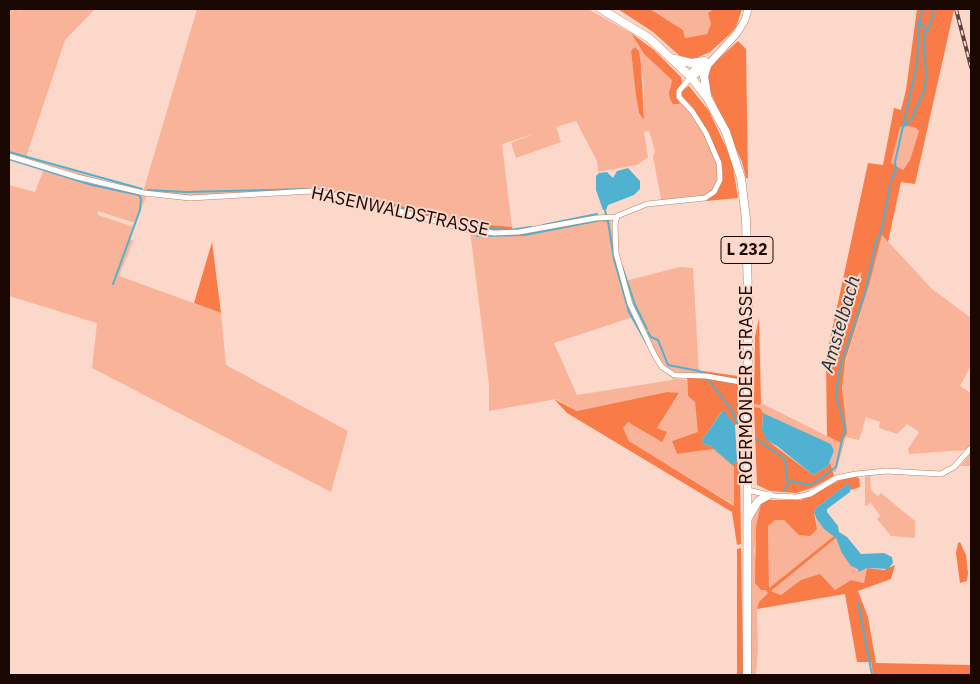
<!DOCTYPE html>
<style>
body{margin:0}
#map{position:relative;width:980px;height:684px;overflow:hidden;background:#fcd8ca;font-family:"IBM Plex Sans",sans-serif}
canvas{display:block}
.frame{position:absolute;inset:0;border:10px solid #1a0702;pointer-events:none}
</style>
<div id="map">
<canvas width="980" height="684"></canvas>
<div class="frame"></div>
</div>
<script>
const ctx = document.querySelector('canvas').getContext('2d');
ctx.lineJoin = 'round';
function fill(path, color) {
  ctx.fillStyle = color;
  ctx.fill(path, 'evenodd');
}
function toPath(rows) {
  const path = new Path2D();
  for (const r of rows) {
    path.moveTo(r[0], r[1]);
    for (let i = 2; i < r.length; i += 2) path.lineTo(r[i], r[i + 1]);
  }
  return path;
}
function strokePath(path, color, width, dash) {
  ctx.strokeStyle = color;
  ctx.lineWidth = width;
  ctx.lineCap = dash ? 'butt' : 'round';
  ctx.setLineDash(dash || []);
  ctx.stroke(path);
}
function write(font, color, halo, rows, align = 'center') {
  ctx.font = font + ' "IBM Plex Sans",sans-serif';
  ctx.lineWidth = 4;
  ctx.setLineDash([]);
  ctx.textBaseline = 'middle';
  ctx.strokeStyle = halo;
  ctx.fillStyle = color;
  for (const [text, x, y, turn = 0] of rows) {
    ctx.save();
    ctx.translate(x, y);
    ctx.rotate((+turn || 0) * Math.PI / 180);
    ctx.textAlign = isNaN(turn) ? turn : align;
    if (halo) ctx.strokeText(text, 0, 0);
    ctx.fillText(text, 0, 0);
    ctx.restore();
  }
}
const green = toPath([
 [9,9,18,9,21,11,23,9,95,9,65,40,26,157,143,192,197,9,588,9,631,33,644,54,672,80,670,87,680,104,682,99,717,153,722,167,722,181,715,193,705,200,662,204,653,157,655,151,649,131,644,132,648,157,637,165,598,172,597,161,576,121,556,127,561,142,516,158,511,143,534,134,502,144,512,227,458,222,424,213,311,193,207,197,148,193,135,223,98,211,98,215,134,227,130,239,133,241,119,276,221,313,226,365,348,431,331,492,92,368,97,323,9,296,9,185,35,192,44,169,9,157],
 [638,48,644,83,644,120,639,113,631,51],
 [650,9,713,9,708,13,711,24,707,34,685,38,683,30],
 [908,126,916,128,919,131,910,160,903,170,891,164,900,127],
 [611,216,613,252,633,317,554,343,577,395,672,380,673,378,687,380,688,396,695,401,699,432,672,441,677,454,713,449,734,467,735,506,629,441,622,428,628,422,657,428,679,394,667,392,577,411,556,399,489,411,489,385,470,230,519,232],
 [882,235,932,289,971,318,971,365,960,386,971,393,971,466,960,466,969,455,965,450,909,454,908,449,919,432,907,424,897,434,879,428,880,422,866,417,859,440,846,437,836,472,833,472,830,462,834,451,831,444,763,413,760,408,754,407,754,404,760,405,761,403,841,443,843,370,869,285],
 [680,267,693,268,699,373,676,373,667,367,657,356,625,281],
 [863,272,849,323,844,330,844,324,853,284,859,273],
 [870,475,871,490,878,496,881,493,915,521,915,538,891,536,877,519,880,516,871,503,865,506,865,476],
 [761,503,754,552,768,593,759,602,757,609,758,649,756,675,751,675,752,522,756,508],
 [816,518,824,529,834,536,769,588,768,526,775,520,784,520,799,534,817,529],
 [836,538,851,565,859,569,859,572,867,568,864,583,851,580,835,590,801,581,781,595,771,591]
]);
const forest = toPath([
 [618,9,650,9,683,30,685,38,707,34,711,24,708,13,713,9,742,9,736,27,730,34,710,52,692,60,681,57,653,32],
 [917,9,954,10,915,184,901,182,888,242,882,235,869,285,845,361,842,388,847,433,841,443,827,436,826,358,868,163,883,165,894,108,901,110,906,90],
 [908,126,916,128,919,131,910,160,903,170,891,163,900,127],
 [862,272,849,323,845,329,844,324,853,284,859,273],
 [631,33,654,50,681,77,682,83,676,96,680,104,673,104,670,99,669,93,672,80,644,54],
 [738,41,746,49,748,178,746,178,742,162,709,89,709,71,714,63],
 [635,47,639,51,641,65,644,120,639,113,636,95,631,51],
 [689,86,709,111,726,147,733,167,738,198,706,201,719,188,723,174,722,167,717,153,682,99,682,90],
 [380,200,458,222,512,227,513,232,470,230,374,205],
 [212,242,221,313,194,303],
 [759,318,761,403,760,405,754,404,755,337],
 [703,371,738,376,738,424,735,425,722,411,702,440,703,444,711,446,732,465,737,461,740,469,741,544,737,545,732,512,567,413,554,399,577,411,667,392,679,393,657,428,667,432,662,442,628,422,623,428,629,441,734,506,734,467,713,449,677,454,672,441,698,432,695,402,688,396,687,374,699,374],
 [754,407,760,408,763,413,762,429,767,440,813,475,828,466,830,462,834,476,812,488,796,493,770,491,757,485],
 [853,476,859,478,860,487,851,490,847,484,816,508,814,512,817,529,810,536,799,535,784,520,775,520,768,526,769,588,834,536,836,538,771,591,781,595,801,580,820,574,835,590,851,580,864,583,867,568,884,570,895,565,891,579,858,591,868,617,876,663,971,665,971,675,873,675,871,662,857,662,845,594,757,609,759,602,768,593,766,590,761,590,755,583,756,527,761,503,765,500,801,500,838,481],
 [960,542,966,555,968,573,967,581,960,583,956,553,958,543],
 [741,548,743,675,737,675,737,549]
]);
const water = toPath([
 [628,168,640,181,640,189,634,195,608,205,606,210,603,210,596,190,596,176,599,173,607,172,613,178,617,171],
 [723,410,735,425,737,461,732,465,711,446,703,444,702,440],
 [763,413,831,444,834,451,828,466,813,475,777,446,766,440,762,430],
 [847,484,851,486,850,492,827,509,827,512,838,526,839,532,847,537,861,554,884,553,892,557,893,563,888,569,867,568,859,572,858,569,851,566,842,553,836,538,824,529,816,518,814,512,816,508]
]);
const stream = toPath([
 [920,20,921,25,926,29],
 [903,127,911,120,924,91,926,77,924,37,931,22,934,9],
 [9,152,142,189],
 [9,159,92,185,139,195,141,199,140,210,113,284],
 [891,181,896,170,895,162,917,64,919,23,923,9],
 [315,189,364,197],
 [148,190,185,192,310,189],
 [368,198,440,220],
 [605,211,606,214],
 [445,221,483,228,510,230,531,227],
 [608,221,614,259,629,312,647,344],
 [543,225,597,214],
 [477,236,525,235,601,220,608,221],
 [622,266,635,305,647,329],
 [648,332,651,337,658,340,668,365,699,371,705,374],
 [707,378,731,409,738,424],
 [756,439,785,459,787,481],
 [784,490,790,481,811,485,836,467,845,427,836,396,838,379,842,360,865,293,876,242,881,233,890,185],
 [858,602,872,675]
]);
const minor = toPath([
 [691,77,679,91,679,97,692,111,706,133,719,163,720,180,714,192,705,198,647,204,617,216,615,224,616,253,630,304,655,356,662,367,674,375,706,376,746,383],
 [9,156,77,177,144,193,190,198,312,191,351,198,465,229,494,233,519,232,596,218,616,217],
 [747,490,774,496,797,497,810,494,836,478,856,474,886,471,941,474,954,467,971,448]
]);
const secondary = toPath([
 [691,77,707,66,737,33,745,20,748,9],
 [691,77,693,71,705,61]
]);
const primary = toPath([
 [601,9,649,38,691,77,708,99,726,132,741,178,746,219,748,296,747,675],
 [675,59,691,63,704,61],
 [707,95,704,76,707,66],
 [748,518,758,501,769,495]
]);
const rail = toPath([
 [956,9,971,67]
]);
const shields = [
 [747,250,52]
];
const shieldNames = [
 ["L 232",747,250]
];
const streetNames = [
 ["HASENWALDSTRASSE",400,212,12],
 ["ROERMONDER STRASSE",747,385,-90]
];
const waterNames = [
 ["Amstelbach",841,324,-74]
];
fill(green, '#f9b398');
fill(forest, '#f97b47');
fill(water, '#50b1d0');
strokePath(stream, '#50b1d0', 2);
strokePath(minor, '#b7806b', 6);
strokePath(secondary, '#b7806b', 8);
strokePath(primary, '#b7806b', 9);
strokePath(minor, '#fff', 5);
strokePath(secondary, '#fff', 7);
strokePath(primary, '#fff', 8);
strokePath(rail, '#5c443c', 4);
strokePath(rail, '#fcd8ca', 2, [5.5]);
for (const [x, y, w] of shields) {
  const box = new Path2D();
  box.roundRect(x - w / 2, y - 13.5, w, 27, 4);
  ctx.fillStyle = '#fcd8ca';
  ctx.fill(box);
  strokePath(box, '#1a0702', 1);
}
write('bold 16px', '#1a0702', null, shieldNames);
write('18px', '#1a0702', '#fcd8ca', streetNames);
write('italic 19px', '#15333d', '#fcd8ca', waterNames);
</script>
